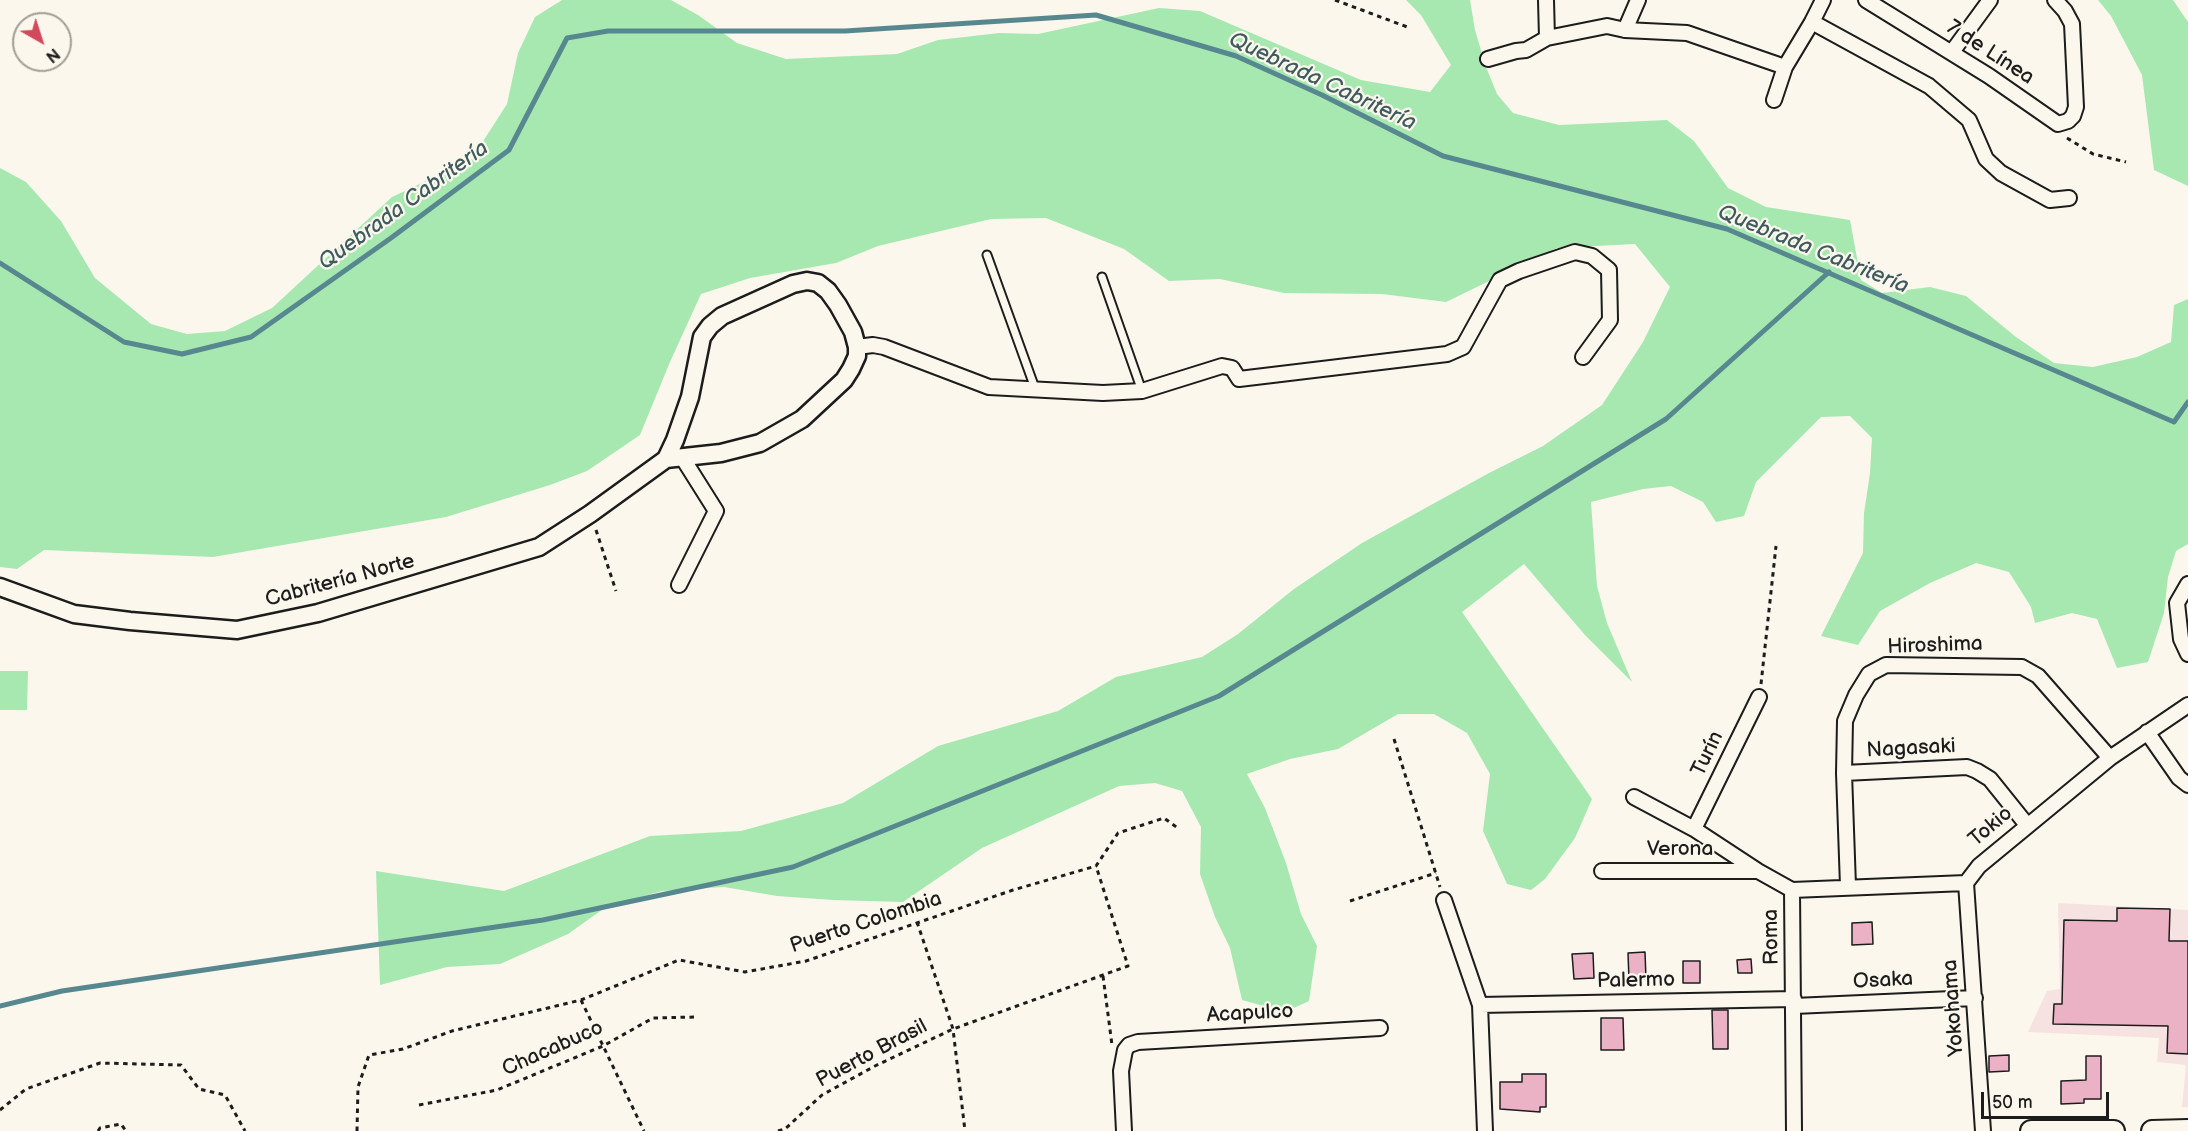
<!DOCTYPE html>
<meta charset="utf-8">
<style>
body{margin:0}
#map{position:relative;width:2188px;height:1131px;overflow:hidden;background:#fbf7ec;font-family:"Balsamiq Sans",sans-serif}
canvas{display:block}
.north{position:absolute;left:12px;top:12px;width:60px;height:60px;box-sizing:border-box;background:#fbf7ec;border:2px solid #a29f99;border-radius:50%;rotate:141deg;font-size:16px;font-weight:700;line-height:24px;text-align:center;color:#1c1c1c}
.north::after{content:'';display:block;margin:auto;width:21px;height:27px;background:#d1495b;clip-path:polygon(50% 0,100% 100%,50% 72%,0 100%)}
.scale{position:absolute;left:1981px;top:1092px;width:128px;height:27px;box-sizing:border-box;border:3px solid #1c1c1c;border-top:0;padding-left:8px;font-size:18px;line-height:21px;white-space:nowrap;color:#1c1c1c;-webkit-text-stroke:4px #fbf7ec;paint-order:stroke}
</style>
<div id="map">
<canvas width="2188" height="1131"></canvas>
<div class="north">N</div>
<div class="scale">50 m</div>
</div>
<script>
const ctx = document.querySelector('canvas').getContext('2d');
ctx.lineJoin = 'round';
function fill(path, color) {
  ctx.fillStyle = color;
  ctx.fill(path, 'evenodd');
}
function toPath(rows) {
  const path = new Path2D();
  for (const r of rows) {
    path.moveTo(r[0], r[1]);
    for (let i = 2; i < r.length; i += 2) path.lineTo(r[i], r[i + 1]);
  }
  return path;
}
function strokePath(path, color, width, dash) {
  ctx.strokeStyle = color;
  ctx.lineWidth = width;
  ctx.lineCap = dash ? 'butt' : 'round';
  ctx.setLineDash(dash || []);
  ctx.stroke(path);
}
function write(font, color, halo, rows, align = 'center') {
  ctx.font = font + ' "Balsamiq Sans",sans-serif';
  ctx.lineWidth = 4.5;
  ctx.setLineDash([]);
  ctx.textBaseline = 'middle';
  ctx.strokeStyle = halo;
  ctx.fillStyle = color;
  for (const [text, x, y, turn = 0] of rows) {
    ctx.save();
    ctx.translate(x, y);
    ctx.rotate((+turn || 0) * Math.PI / 180);
    ctx.textAlign = isNaN(turn) ? turn : align;
    if (halo) ctx.strokeText(text, 0, 0);
    ctx.fillText(text, 0, 0);
    ctx.restore();
  }
}
const built = toPath([
 [2058,903,2188,910,2188,1107,2182,1107,2186,1065,2157,1062,2159,1038,2028,1032,2047,991,2060,989]
]);
const green = toPath([
 [562,0,671,0,698,15,737,43,786,59,897,54,938,40,999,33,1038,34,1159,8,1200,11,1361,80,1430,92,1451,65,1421,15,1406,0,1470,0,1475,30,1486,67,1497,94,1513,113,1559,125,1667,120,1694,141,1728,188,1766,207,1850,220,1861,280,1882,293,1930,287,1966,296,2016,337,2054,363,2093,367,2137,357,2171,342,2174,305,2188,299,2188,544,2176,551,2168,577,2164,613,2148,662,2117,668,2097,619,2072,613,2035,623,2031,607,2009,572,1976,563,1930,583,1880,611,1858,645,1821,636,1863,553,1864,513,1870,473,1872,438,1850,416,1821,417,1756,482,1744,516,1716,522,1703,502,1671,486,1643,489,1591,502,1597,586,1607,623,1632,682,1585,635,1524,564,1462,612,1592,799,1575,838,1545,879,1531,890,1507,884,1483,831,1490,774,1467,733,1434,714,1398,714,1338,749,1290,759,1247,774,1265,808,1286,863,1301,914,1317,946,1309,1001,1285,1012,1242,1000,1230,948,1215,917,1200,874,1201,827,1182,791,1155,783,1119,786,982,848,903,902,833,900,777,896,724,887,662,891,606,907,568,934,500,964,447,967,380,985,376,871,504,891,650,836,741,831,843,803,938,746,1058,711,1116,677,1202,657,1238,634,1294,589,1362,543,1489,473,1543,446,1602,405,1643,342,1670,287,1635,244,1557,248,1446,302,1382,294,1284,293,1220,279,1169,281,1124,249,1046,218,991,219,878,246,836,263,750,278,701,294,670,362,640,435,587,471,550,485,446,517,213,557,44,550,17,569,0,567,0,168,26,182,61,221,95,278,151,324,187,334,225,331,272,308,392,197,471,160,507,104,518,53,535,17],
 [2098,0,2173,0,2188,22,2188,186,2154,170,2142,75,2111,16],
 [0,671,28,671,27,710,0,710]
]);
const stream = toPath([
 [0,263,124,342,182,354,251,337,391,238,509,150,567,38,608,31,845,31,1096,15,1236,56,1322,95,1443,156,1727,229,2174,422,2188,402],
 [0,1006,62,991,543,920,793,867,1219,696,1666,419,1829,272]
]);
const building = toPath([
 [2117,908,2170,909,2169,941,2188,941,2188,1054,2167,1053,2168,1026,2053,1024,2054,1004,2062,1004,2064,920,2117,921,2117,908],
 [1872,922,1873,944,1852,945,1852,923,1872,922],
 [1645,952,1646,979,1629,980,1628,953,1645,952],
 [1593,953,1594,978,1574,979,1572,954,1593,953],
 [1751,959,1752,973,1738,973,1737,960,1751,959],
 [1683,961,1700,961,1700,983,1683,983,1683,961],
 [1712,1010,1728,1010,1728,1049,1713,1049,1712,1010],
 [1601,1018,1623,1018,1624,1050,1601,1050,1601,1018],
 [2009,1055,2009,1071,1989,1072,1989,1056,2009,1055],
 [2086,1056,2101,1056,2101,1099,2084,1099,2084,1103,2061,1104,2061,1081,2086,1080,2086,1056],
 [1522,1074,1546,1074,1546,1107,1540,1107,1540,1112,1500,1109,1500,1082,1522,1082,1522,1074]
]);
const path = toPath([
 [1335,0,1410,28],
 [2067,138,2093,154,2126,162],
 [596,530,616,591],
 [1761,684,1776,546],
 [1394,739,1440,887],
 [1350,901,1436,873],
 [917,922,953,1029,965,1131],
 [1103,976,1112,1045],
 [581,1000,644,1131],
 [419,1105,497,1090,603,1046,653,1018,696,1017],
 [0,1110,26,1089,100,1063,181,1065,199,1089,225,1095,245,1131],
 [98,1131,100,1128,121,1124,126,1131],
 [357,1131,358,1087,369,1055,403,1049,452,1031,581,1000,679,960,745,972,806,961,1013,890,1096,866,1118,833,1164,818,1179,829],
 [778,1131,785,1129,822,1095,875,1066,953,1029,1128,966,1096,866]
]);
const service = toPath([
 [987,255,1036,391],
 [1102,277,1142,391]
]);
const minor = toPath([
 [1866,0,1989,76,2058,124,2068,121,2073,116,2076,107,2072,24,2065,11,2055,0],
 [1812,22,1929,86,1969,120,1986,159,2001,173,2050,200,2069,198],
 [1625,30,1638,0],
 [1547,38,1607,26,1625,30,1687,33,1785,67],
 [1952,52,1990,0],
 [1488,59,1516,51,1526,50,1547,38,1546,0],
 [1774,100,1785,67,1812,22,1823,0],
 [857,347,873,345,884,347,989,387,1103,393,1142,391,1222,366,1232,368,1239,379,1447,354,1463,347,1500,280,1519,271,1575,252,1592,256,1609,270,1610,320,1583,357],
 [2188,584,2177,603,2181,639,2188,654],
 [679,585,716,511,682,457],
 [2147,732,2179,778,2188,785],
 [1844,773,1967,767,1977,771,1990,779,2027,825],
 [1634,797,1694,829,1758,871,1792,890],
 [1694,829,1759,697],
 [1602,871,1758,871],
 [1966,883,1983,1131],
 [1848,886,1844,773,1845,721,1856,695,1869,674,1886,665,2022,667,2038,676,2110,758],
 [1792,890,1966,883,1979,866,2110,758,2188,705],
 [1792,890,1794,1131],
 [1444,900,1480,1005,1485,1131],
 [1480,1005,1794,999],
 [1794,1006,1975,998],
 [1124,1131,1121,1071,1125,1050,1129,1045,1138,1042,1380,1028]
]);
const tertiary = toPath([
 [0,587,74,614,130,621,237,630,318,613,539,547,590,514,666,459,675,440,690,397,702,337,710,326,722,316,793,284,807,281,818,283,828,291,838,305,853,332,857,347,857,356,851,369,844,380,802,419,760,443,721,453,666,459]
]);
const secondary = toPath([
 [2031,1131,2114,1131],
 [2152,1131,2188,1130]
]);
const streetNames = [
 ["7 de Línea",1990,53,33],
 ["Cabritería Norte",340,581,-15],
 ["Hiroshima",1935,646,-2],
 ["Nagasaki",1911,749,-3],
 ["Turín",1708,754,-64],
 ["Tokio",1991,827,-40],
 ["Verona",1680,850],
 ["Puerto Colombia",866,923,-18],
 ["Roma",1772,937,-91],
 ["Palermo",1636,981,-1],
 ["Osaka",1883,981,-3],
 ["Yokohama",1954,1008,-94],
 ["Acapulco",1250,1014,-3],
 ["Chacabuco",553,1049,-24],
 ["Puerto Brasil",872,1054,-28]
];
const waterNames = [
 ["Quebrada Cabritería",1322,82,25],
 ["Quebrada Cabritería",404,206,-36],
 ["Quebrada Cabritería",1813,250,22]
];
fill(built, '#f6e2e1');
fill(green, '#a7e8b1');
strokePath(stream, '#58888f', 5);
fill(building, '#ebb2c6');
strokePath(building, '#1c1c1c', 1.5);
strokePath(service, '#1c1c1c', 11);
strokePath(minor, '#1c1c1c', 18);
strokePath(tertiary, '#1c1c1c', 21);
strokePath(secondary, '#1c1c1c', 24);
strokePath(path, '#1c1c1c', 3, [4.5, 4.5]);
strokePath(service, '#fbf7ec', 7);
strokePath(minor, '#fbf7ec', 14);
strokePath(tertiary, '#fbf7ec', 16);
strokePath(secondary, '#fbf7ec', 20);
write('21px', '#1c1c1c', '#fbf7ec', streetNames);
write('italic 22px', '#3f5b5f', '#fbf7ec', waterNames);
</script>
